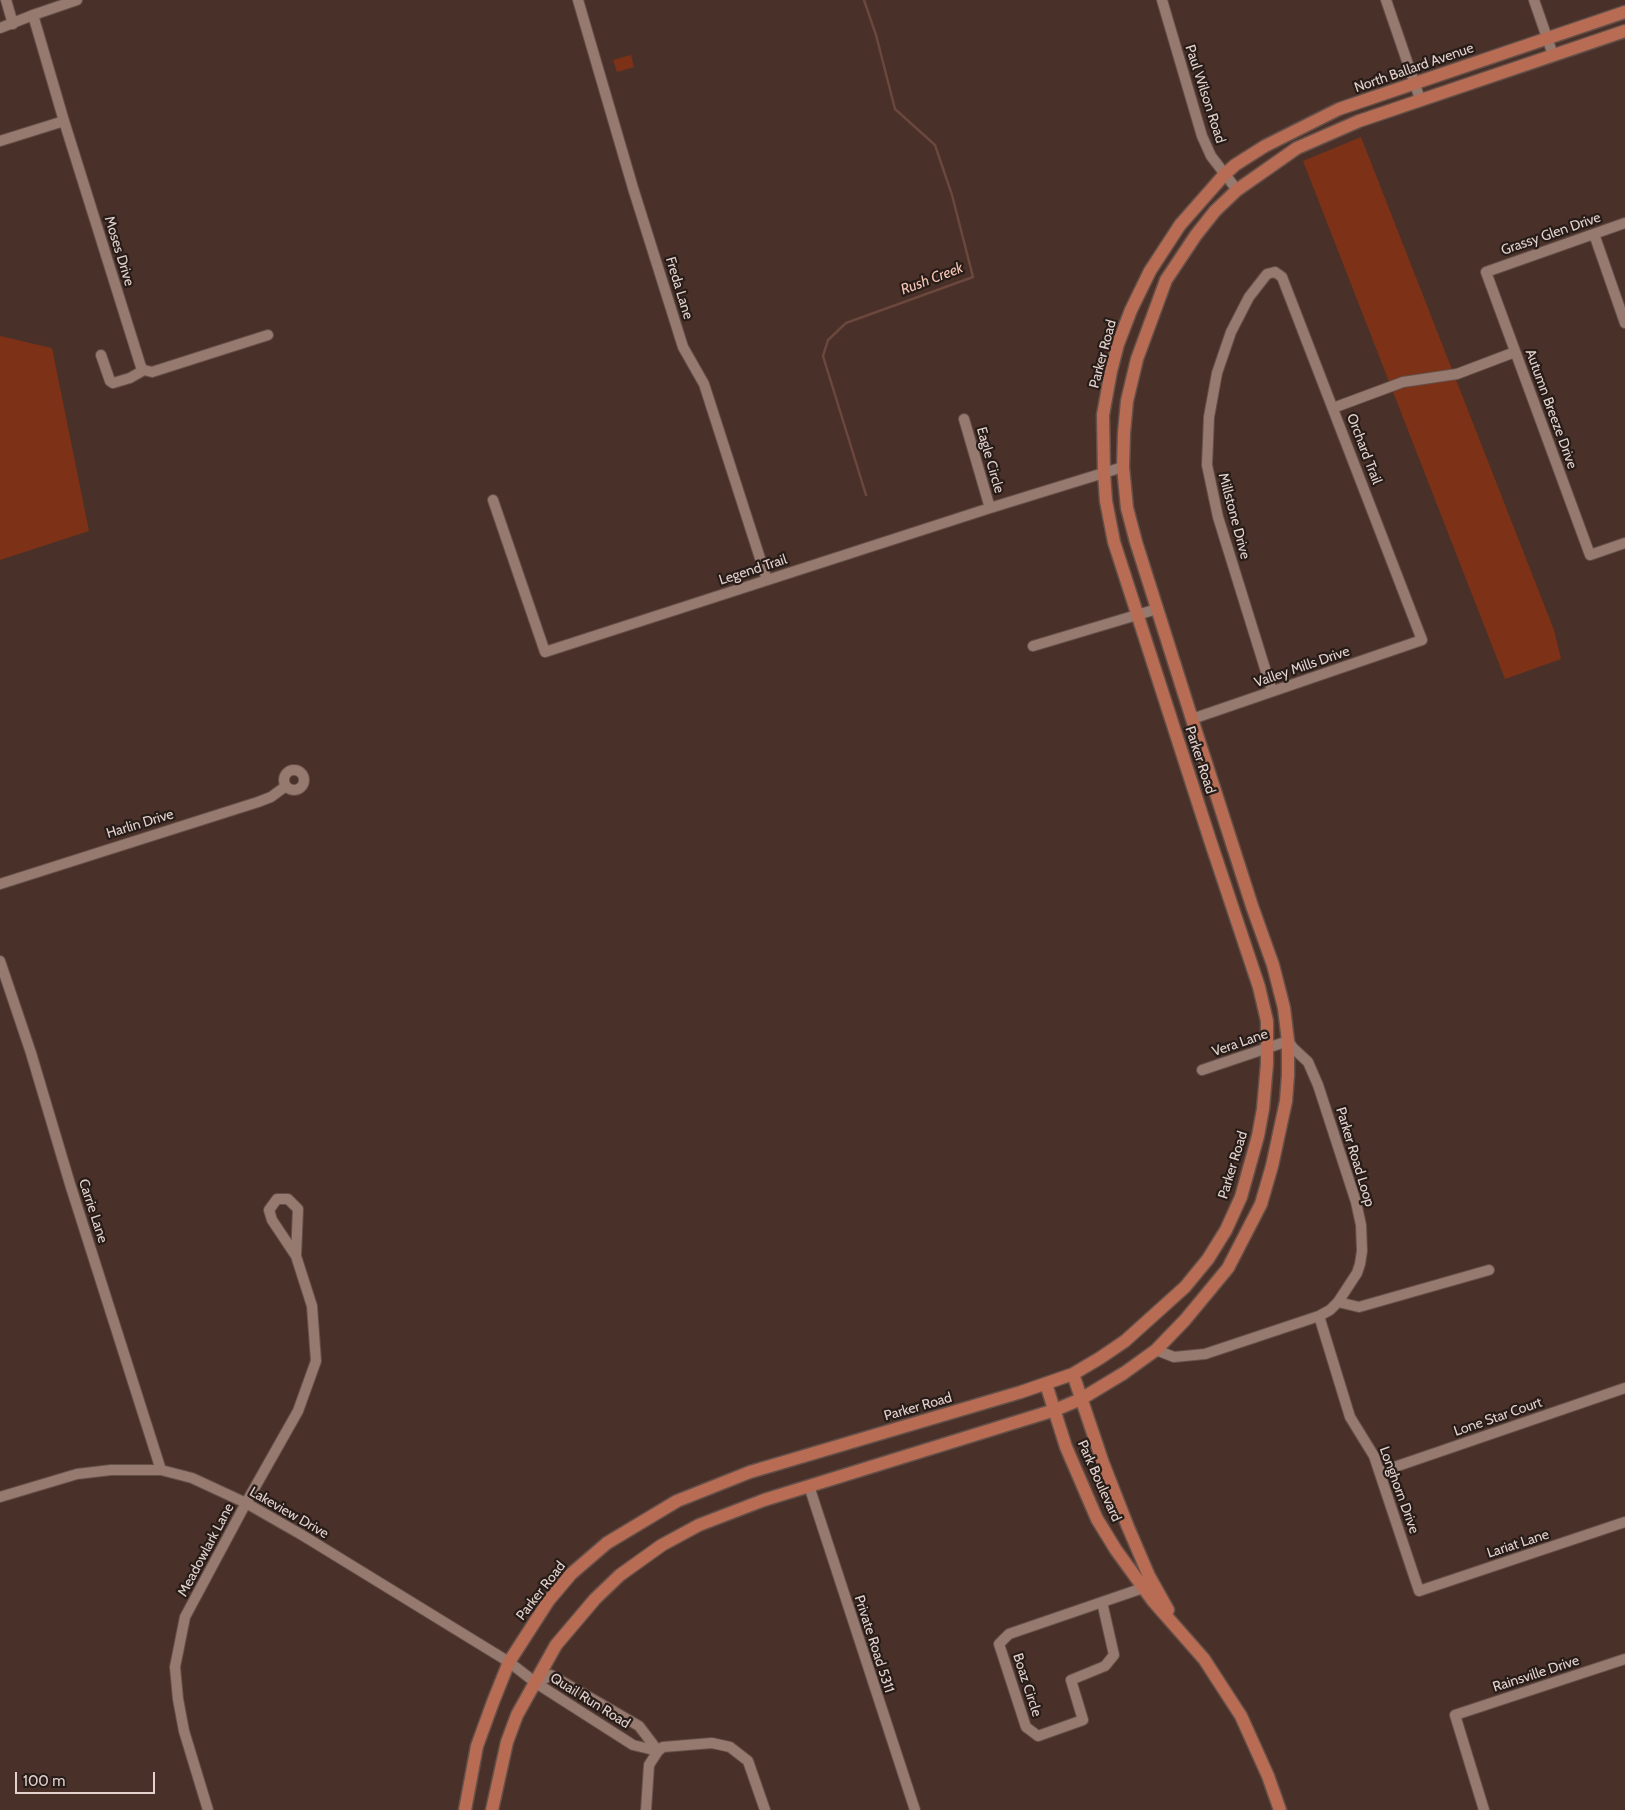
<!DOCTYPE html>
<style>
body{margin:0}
#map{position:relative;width:1625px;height:1810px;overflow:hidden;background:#493129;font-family:Cabin,sans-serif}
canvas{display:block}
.scale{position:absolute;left:15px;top:1772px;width:140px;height:22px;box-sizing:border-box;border:2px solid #e2d1cc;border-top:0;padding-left:6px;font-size:15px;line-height:18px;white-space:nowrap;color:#e2d1cc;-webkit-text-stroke:4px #271c18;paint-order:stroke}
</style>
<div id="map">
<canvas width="1625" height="1810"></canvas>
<div class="scale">100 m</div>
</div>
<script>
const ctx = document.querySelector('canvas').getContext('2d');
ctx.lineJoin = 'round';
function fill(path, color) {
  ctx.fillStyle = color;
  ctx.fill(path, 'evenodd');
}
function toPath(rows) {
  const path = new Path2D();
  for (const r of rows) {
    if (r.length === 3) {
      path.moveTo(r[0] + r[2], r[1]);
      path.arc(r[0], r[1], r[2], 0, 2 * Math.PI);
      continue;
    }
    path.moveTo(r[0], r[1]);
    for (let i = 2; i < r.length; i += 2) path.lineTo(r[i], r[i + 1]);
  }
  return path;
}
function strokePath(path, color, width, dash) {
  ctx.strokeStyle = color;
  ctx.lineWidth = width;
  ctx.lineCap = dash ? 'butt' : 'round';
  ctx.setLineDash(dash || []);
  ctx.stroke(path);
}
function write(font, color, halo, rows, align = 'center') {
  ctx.font = font + ' Cabin,sans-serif';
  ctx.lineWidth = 4.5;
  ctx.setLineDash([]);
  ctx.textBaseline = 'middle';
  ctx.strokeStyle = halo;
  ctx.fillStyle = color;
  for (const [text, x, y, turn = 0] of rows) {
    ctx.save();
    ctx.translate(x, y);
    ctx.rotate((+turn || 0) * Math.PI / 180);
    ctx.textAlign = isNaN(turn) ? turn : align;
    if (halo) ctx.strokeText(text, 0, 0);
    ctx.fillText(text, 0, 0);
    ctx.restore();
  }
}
const green = toPath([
 [631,55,634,67,617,72,613,60],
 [1361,137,1554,630,1561,659,1505,679,1303,161],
 [0,336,52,348,89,531,0,560]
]);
const stream = toPath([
 [864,0,876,35,895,109,935,145,952,195,973,277,846,323,828,340,823,356,866,495]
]);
const minor = toPath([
 [6,0,13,24],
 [578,0,633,188,683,347,704,384,767,580],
 [1162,0,1202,136,1211,156,1237,190],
 [1386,0,1420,99],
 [1534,0,1553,55],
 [33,15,64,121,141,367,144,370,152,372,268,335],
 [0,28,33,15,77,0],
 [0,141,64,121],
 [1625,223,1486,272,1590,555,1625,543],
 [1594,234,1625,323],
 [101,355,110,381,113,383,130,378,144,370],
 [1333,408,1403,382,1457,374,1515,352],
 [964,419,990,508],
 [493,500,545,652,990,508,1123,467],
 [1033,646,1157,609],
 [1192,719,1422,640,1282,277,1275,272,1267,274,1249,297,1231,332,1217,373,1209,417,1207,465,1218,517,1272,691],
 [294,780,10],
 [0,884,258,802,271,797,286,786],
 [0,961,31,1053,70,1184,161,1470],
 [1338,1302,1359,1307,1489,1270],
 [1319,1316,1350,1417,1374,1456,1419,1591,1625,1522],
 [1156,1350,1174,1357,1205,1354,1319,1316,1330,1310,1338,1302,1357,1273,1360,1264,1362,1251,1361,1225,1356,1202,1318,1085,1308,1062,1293,1048,1288,1041,1202,1070],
 [1380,1472,1625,1388],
 [809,1486,915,1810],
 [0,1497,77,1474,111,1470,161,1470,192,1478,246,1503,302,1535,509,1662,536,1683,633,1745,658,1751],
 [1102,1602,1114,1655,1105,1666,1071,1680,1083,1720,1038,1736,1026,1727,999,1644,1009,1634,1143,1588],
 [536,1683,551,1675,639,1726,658,1751],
 [208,1810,184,1731,178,1699,175,1667,185,1617,246,1503,298,1411,316,1361,312,1306,296,1256,272,1220,269,1210,277,1199,288,1199,298,1209,296,1256],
 [646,1810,649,1765,658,1751,663,1747,712,1743,730,1747,748,1761,765,1810],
 [1484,1810,1455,1715,1625,1659]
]);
const major = toPath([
 [1073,1374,1103,1463,1128,1527,1149,1576,1168,1610],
 [1046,1384,1066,1447,1097,1519,1116,1550,1153,1601,1204,1659,1241,1716,1268,1776,1280,1810],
 [465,1810,477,1746,493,1702,509,1662,549,1600,571,1574,607,1543,677,1501,750,1472,1021,1392,1073,1374,1100,1358,1125,1341,1185,1287,1208,1259,1226,1230,1241,1197,1258,1136,1263,1109,1267,1064,1267,1021,1259,987,1211,843,1114,542,1106,501,1104,473,1103,415,1111,371,1118,344,1131,310,1150,271,1180,225,1224,175,1235,165,1265,146,1339,109,1625,12],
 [492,1810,507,1742,517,1715,556,1645,595,1599,620,1575,662,1545,699,1525,764,1500,1055,1410,1081,1399,1124,1373,1156,1350,1185,1320,1228,1268,1261,1204,1272,1166,1286,1101,1288,1075,1288,1041,1284,1008,1273,965,1252,906,1192,719,1136,542,1127,508,1123,467,1124,433,1127,401,1137,359,1166,280,1196,235,1215,211,1237,190,1297,148,1359,121,1625,31]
]);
const streetNames = [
 ["North Ballard Avenue",1414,68,-19],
 ["Paul Wilson Road",1205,94,72],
 ["Grassy Glen Drive",1551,234,-19],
 ["Moses Drive",119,251,73],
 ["Freda Lane",679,288,73],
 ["Parker Road",1103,354,-75],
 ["Autumn Breeze Drive",1551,409,70],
 ["Orchard Trail",1364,449,69],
 ["Eagle Circle",990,460,74],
 ["Millstone Drive",1234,516,75],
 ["Legend Trail",753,570,-18],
 ["Valley Mills Drive",1302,667,-19],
 ["Parker Road",1200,760,72],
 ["Harlin Drive",140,824,-17],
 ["Vera Lane",1240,1043,-19],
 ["Parker Road Loop",1355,1157,73],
 ["Parker Road",1233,1165,-73],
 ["Carrie Lane",93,1211,72],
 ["Parker Road",918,1407,-16],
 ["Lone Star Court",1498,1417,-19],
 ["Park Boulevard",1099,1481,66],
 ["Longhorn Drive",1399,1490,70],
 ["Lakeview Drive",289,1513,30],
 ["Lariat Lane",1518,1544,-18],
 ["Meadowlark Lane",206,1550,-62],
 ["Parker Road",541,1591,-52],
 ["Private Road 5311",874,1644,72],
 ["Rainsville Drive",1536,1674,-18],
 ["Boaz Circle",1027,1685,72],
 ["Quail Run Road",590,1701,32]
];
const waterNames = [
 ["Rush Creek",932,279,-21]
];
fill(green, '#7d3116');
strokePath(stream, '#6b473d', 2.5);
strokePath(minor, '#645049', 12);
strokePath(major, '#645049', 15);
strokePath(minor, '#96796f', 10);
strokePath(major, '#b86c53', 12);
write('14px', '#e2d1cc', '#271c18', streetNames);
write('italic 15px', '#f4c2b2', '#271c18', waterNames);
</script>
